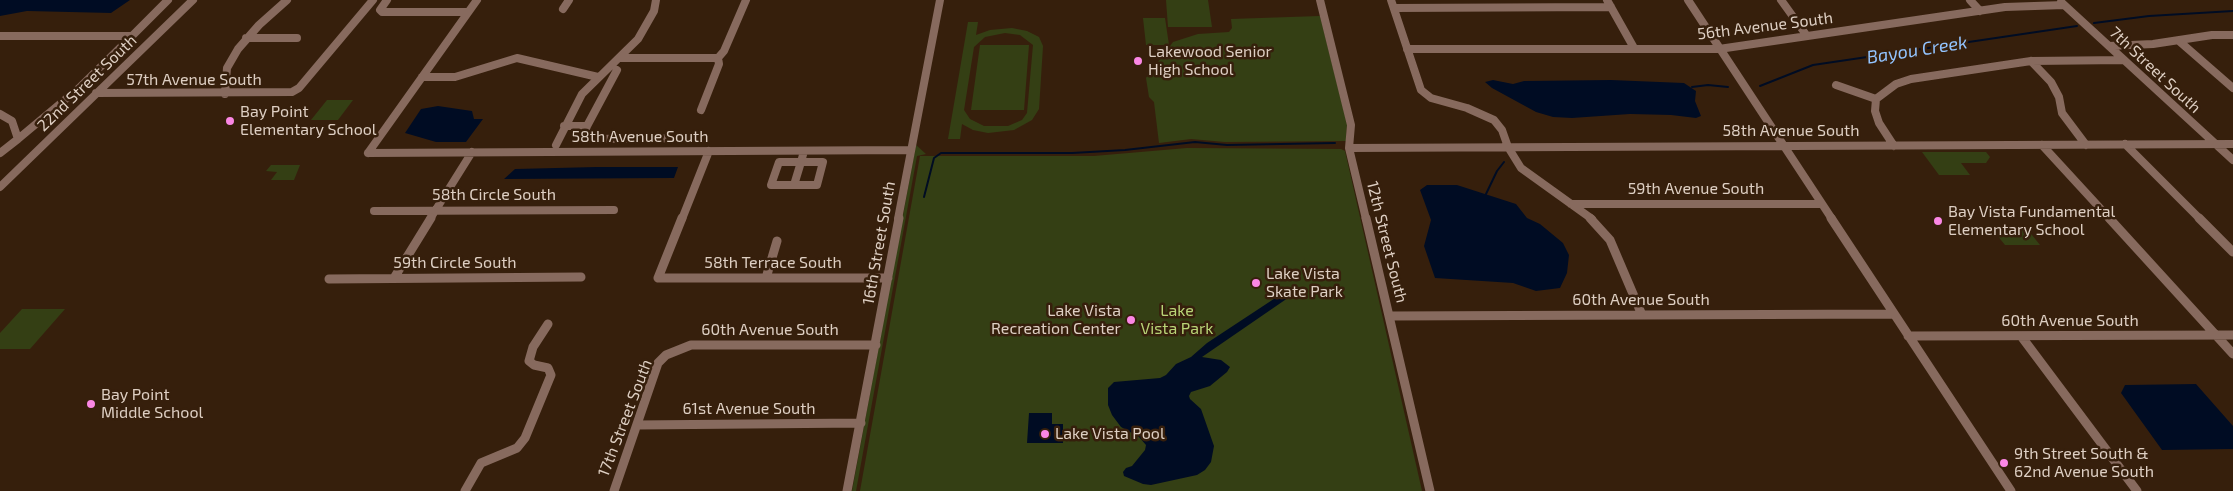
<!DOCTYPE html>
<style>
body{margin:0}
canvas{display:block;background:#361f0c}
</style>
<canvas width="2233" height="491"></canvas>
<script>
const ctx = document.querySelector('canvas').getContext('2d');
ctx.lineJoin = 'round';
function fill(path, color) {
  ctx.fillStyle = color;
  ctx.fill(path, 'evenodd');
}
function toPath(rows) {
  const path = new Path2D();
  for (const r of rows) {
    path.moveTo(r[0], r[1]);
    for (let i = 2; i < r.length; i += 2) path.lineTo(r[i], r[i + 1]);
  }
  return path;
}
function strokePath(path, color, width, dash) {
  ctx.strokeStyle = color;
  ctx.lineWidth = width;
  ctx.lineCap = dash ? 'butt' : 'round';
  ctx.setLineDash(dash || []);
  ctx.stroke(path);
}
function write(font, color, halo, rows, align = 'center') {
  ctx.font = font + ' "Exo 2",sans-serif';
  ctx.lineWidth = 5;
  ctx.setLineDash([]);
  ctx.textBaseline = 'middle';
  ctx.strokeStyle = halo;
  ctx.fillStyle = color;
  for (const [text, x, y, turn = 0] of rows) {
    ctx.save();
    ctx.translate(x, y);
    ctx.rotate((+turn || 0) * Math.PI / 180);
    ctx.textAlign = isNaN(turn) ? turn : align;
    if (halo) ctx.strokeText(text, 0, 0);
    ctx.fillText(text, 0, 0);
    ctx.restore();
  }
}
const green = toPath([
 [1166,0,1208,0,1212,27,1168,27],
 [1320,16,1347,124,1346,141,1225,142,1191,139,1159,143,1154,102,1149,97,1146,78,1173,42,1198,34,1229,32,1232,28,1231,19],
 [1143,18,1165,18,1169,45,1146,45],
 [968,22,978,22,976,35,990,30,1012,28,1027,31,1039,37,1043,46,1039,109,1032,120,1014,130,988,133,973,130,962,124,960,139,948,139],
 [1005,33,1020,35,1033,45,1027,113,1022,120,1008,126,984,126,970,119,964,110,974,47,985,37],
 [980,45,1029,45,1024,110,971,110],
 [327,100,353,100,338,120,311,120],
 [916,145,926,154,917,156,856,491,852,491],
 [1187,148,1341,149,1345,151,1422,491,860,491,920,156,1094,156],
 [1922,152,1986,152,1990,157,1986,163,1961,163,1970,175,1939,175],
 [271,165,300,165,294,180,271,180,277,172,266,171],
 [1989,225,2024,225,2040,245,2005,245],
 [22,309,65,309,30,349,0,349,0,333]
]);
const water = toPath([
 [0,0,130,0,111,13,27,11,0,16],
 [1493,80,1513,84,1524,81,1611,80,1684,83,1696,91,1695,101,1701,116,1696,118,1671,115,1630,114,1572,118,1553,117,1536,112,1492,88,1485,82],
 [438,106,472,111,474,119,483,119,466,142,436,142,405,133,421,109],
 [596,167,678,167,674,178,504,179,515,169],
 [1427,185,1457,185,1516,204,1527,218,1540,224,1563,243,1569,255,1567,273,1560,288,1536,291,1513,283,1435,278,1424,246,1431,220,1420,190],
 [1292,287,1298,291,1202,357,1221,360,1230,367,1227,372,1210,386,1191,392,1189,396,1190,399,1201,409,1214,446,1211,462,1205,470,1197,475,1151,485,1143,484,1124,476,1123,472,1126,468,1132,466,1145,450,1146,445,1139,437,1121,427,1112,415,1108,405,1108,388,1114,382,1160,378,1166,375,1176,364,1191,357,1207,343],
 [2196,384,2233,426,2233,449,2162,450,2121,393,2125,385],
 [1029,413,1052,413,1052,424,1063,424,1063,443,1027,443]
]);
const stream = toPath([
 [2094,23,2149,16,2233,11],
 [1760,86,1813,65,2077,26],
 [1692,87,1708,85,1728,87],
 [1486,194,1497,171,1504,162],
 [924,197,934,158,941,153,1072,153,1125,150,1195,142,1227,145,1335,143]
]);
const minorFar1 = toPath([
 [387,0,380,10,382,12,468,12],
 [1320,0,1351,125,1349,148,1366,219],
 [1391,0,1421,90,1431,98,1467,108,1494,120,1502,130,1508,147,1521,168,1592,219],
 [1607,0,1634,48],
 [1688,0,1832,219],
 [1781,0,1807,36],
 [1970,0,1980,11],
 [2061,2,2233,160],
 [1394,8,1611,7],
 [563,9,569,0],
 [0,36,132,36,168,0],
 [246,38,297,38],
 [2179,41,2233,88],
 [2109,46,2153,44,2212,35,2233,35],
 [1407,49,1719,49,2005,7,2064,5],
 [620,58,718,58],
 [2031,61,2051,82,2059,97,2062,113,2086,145],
 [422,77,455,77,517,58,598,77],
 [1836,85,1876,99],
 [96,93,292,92,299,88,373,0],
 [225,94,227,68,238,49,259,25,287,0],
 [701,110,719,64,718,58,724,51,746,0],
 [0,114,12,121,18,139,0,153],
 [564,126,587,126,617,70],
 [587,126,584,134,585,137,590,139,694,138],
 [18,139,79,88,132,36],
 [2125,144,2200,219],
 [556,145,582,94,638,39,654,11,656,0],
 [2042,145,2110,219],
 [1894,146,1879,123,1875,111,1876,99,1896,84,1911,79,2031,61,2124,60],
 [1349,148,2233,144],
 [368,153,911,150],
 [368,153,477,0],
 [801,162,804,151],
 [794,185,817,185,823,162,801,162],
 [794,185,771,185,779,162,801,162],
 [794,185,801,162],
 [0,187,193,0],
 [1571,204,1820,204],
 [374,211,614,210],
 [430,219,472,152],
 [682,219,709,151],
 [898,219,940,0]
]);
const minor = toPath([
 [682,218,658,278,888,278],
 [1366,218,1430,491],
 [1590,218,1610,240,1642,315],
 [1831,218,2011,491],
 [2109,218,2233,354],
 [2199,218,2233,252],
 [394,278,431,218],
 [766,278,777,241],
 [329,279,581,277],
 [1390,316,1893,314],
 [1908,336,2233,335],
 [2021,336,2137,491],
 [637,425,861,423],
 [465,491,481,463,517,448,525,438,551,375,548,368,534,365,529,361,533,347,548,324],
 [614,491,658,363,666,355,691,345,876,345],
 [847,491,899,218]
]);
const markers = [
 [1138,61,5,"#fb87e5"],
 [230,121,5,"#fb87e5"],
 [1938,221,5,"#fb87e5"],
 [1256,283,5,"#fb87e5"],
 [1131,320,5,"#fb87e5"],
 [91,404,5,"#fb87e5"],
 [1045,434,5,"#fb87e5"],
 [2004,463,5,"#fb87e5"]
];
const streetNames = [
 ["56th Avenue South",1765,26,-7],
 ["7th Street South",2155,70,43],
 ["57th Avenue South",194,80],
 ["22nd Street South",87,83,-44],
 ["58th Avenue South",1791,131],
 ["58th Avenue South",640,137],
 ["59th Avenue South",1696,189],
 ["58th Circle South",494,195],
 ["12th Street South",1387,242,76],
 ["16th Street South",879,243,-80],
 ["59th Circle South",455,263],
 ["58th Terrace South",773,263],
 ["60th Avenue South",1641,300],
 ["60th Avenue South",2070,321],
 ["60th Avenue South",770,330],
 ["61st Avenue South",749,409],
 ["17th Street South",625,418,-69]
];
const poiNames = [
 ["Lakewood Senior",1148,52],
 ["High School",1148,70],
 ["Bay Point",240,112],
 ["Elementary School",240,130],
 ["Bay Vista Fundamental",1948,212],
 ["Elementary School",1948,230],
 ["Lake Vista",1266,274],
 ["Skate Park",1266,292],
 ["Lake Vista",1121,311,"right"],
 ["Recreation Center",1121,329,"right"],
 ["Bay Point",101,395],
 ["Middle School",101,413],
 ["Lake Vista Pool",1055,434],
 ["9th Street South &",2014,454],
 ["62nd Avenue South",2014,472]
];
const parkNames = [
 ["Lake",1177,311],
 ["Vista Park",1177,329]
];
const waterNames = [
 ["Bayou Creek",1917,50,-9]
];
fill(green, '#343f14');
fill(water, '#000c23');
strokePath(stream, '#000c23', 2);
strokePath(minorFar1, '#876a5e', 8);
strokePath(minor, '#876a5e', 9);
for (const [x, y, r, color] of markers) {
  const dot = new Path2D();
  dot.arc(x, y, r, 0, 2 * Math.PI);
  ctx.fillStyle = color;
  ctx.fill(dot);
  strokePath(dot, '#361f0c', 2);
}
write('16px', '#decfc3', '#361f0c', streetNames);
write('16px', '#decfc3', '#361f0c', poiNames, 'left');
write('16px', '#b9d477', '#361f0c', parkNames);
write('italic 18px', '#93c4ff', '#361f0c', waterNames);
</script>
